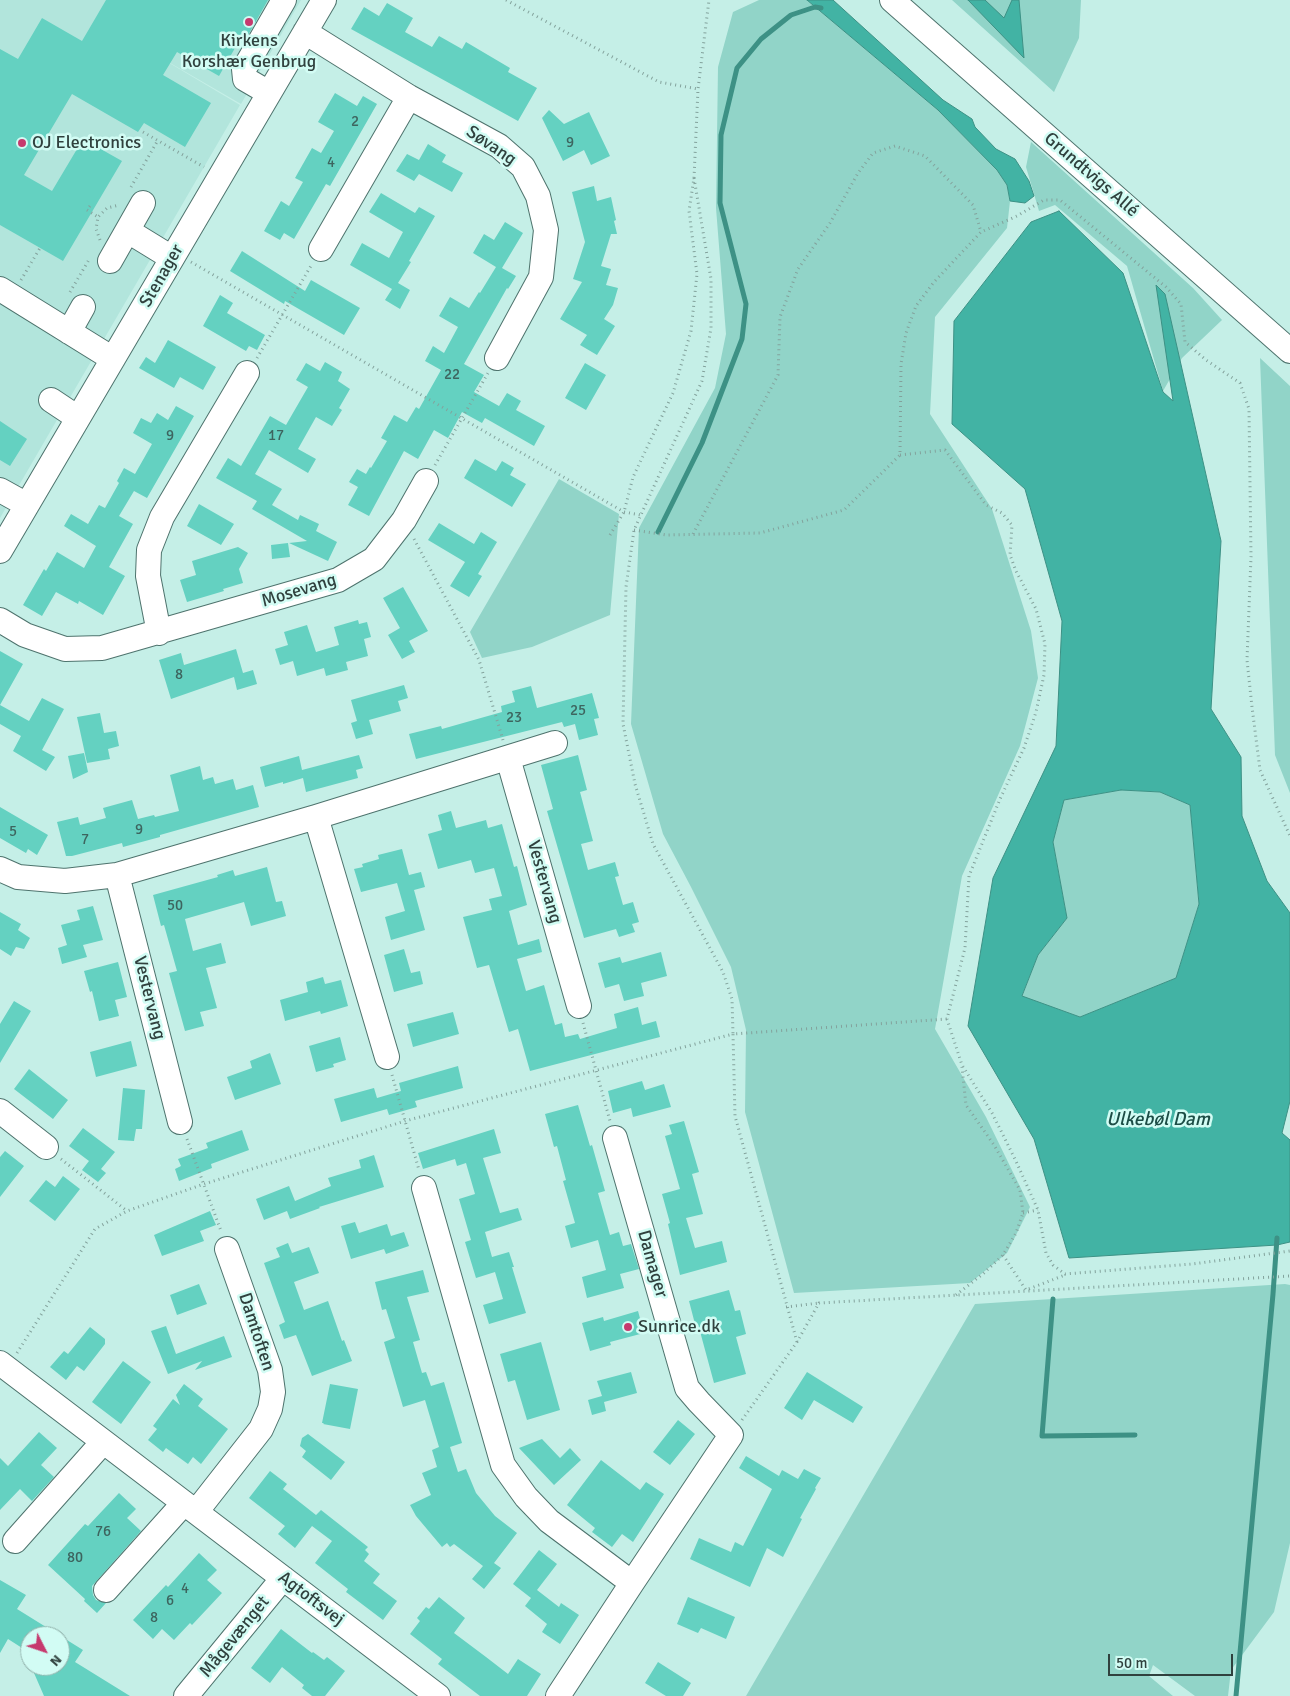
<!DOCTYPE html>
<meta charset="utf-8">
<style>
body{margin:0}
#map{position:relative;width:1290px;height:1696px;overflow:hidden;background:#c5efe7;font-family:Signika,sans-serif}
canvas{display:block}
.north{position:absolute;left:20px;top:1626px;width:50px;height:50px;box-sizing:border-box;background:#d2fcf4;border:1px solid #91b1ab;border-radius:50%;rotate:131deg;font-size:14px;font-weight:700;line-height:20px;text-align:center;color:#30413e}
.north::after{content:'';display:block;margin:auto;width:18px;height:22px;background:#c63a6e;clip-path:polygon(50% 0,100% 100%,50% 72%,0 100%)}
.scale{position:absolute;left:1108px;top:1654px;width:125px;height:22px;box-sizing:border-box;border:2px solid #30413e;border-top:0;padding-left:6px;font-size:15px;line-height:18px;white-space:nowrap;color:#30413e;-webkit-text-stroke:4px #d2fcf4;paint-order:stroke}
</style>
<div id="map">
<canvas width="1290" height="1696"></canvas>
<div class="north">N</div>
<div class="scale">50 m</div>
</div>
<script>
const ctx = document.querySelector('canvas').getContext('2d');
ctx.lineJoin = 'round';
function fill(path, color) {
  ctx.fillStyle = color;
  ctx.fill(path, 'evenodd');
}
function toPath(rows) {
  const path = new Path2D();
  for (const r of rows) {
    path.moveTo(r[0], r[1]);
    for (let i = 2; i < r.length; i += 2) path.lineTo(r[i], r[i + 1]);
  }
  return path;
}
function strokePath(path, color, width, dash) {
  ctx.strokeStyle = color;
  ctx.lineWidth = width;
  ctx.lineCap = dash ? 'butt' : 'round';
  ctx.setLineDash(dash || []);
  ctx.stroke(path);
}
function write(font, color, halo, rows, align = 'center') {
  ctx.font = font + ' Signika,sans-serif';
  ctx.lineWidth = 5;
  ctx.setLineDash([]);
  ctx.textBaseline = 'middle';
  ctx.strokeStyle = halo;
  ctx.fillStyle = color;
  for (const [text, x, y, turn = 0] of rows) {
    ctx.save();
    ctx.translate(x, y);
    ctx.rotate((+turn || 0) * Math.PI / 180);
    ctx.textAlign = isNaN(turn) ? turn : align;
    if (halo) ctx.strokeText(text, 0, 0);
    ctx.fillText(text, 0, 0);
    ctx.restore();
  }
}
const built = toPath([
 [0,0,301,0,241,104,139,45,240,105,0,518]
]);
const green = toPath([
 [759,0,807,0,938,110,997,170,1007,185,1010,201,1007,228,935,317,930,414,992,509,1031,631,1038,678,1020,746,962,876,935,1029,986,1117,1030,1207,1007,1253,970,1283,794,1293,745,1112,746,1030,731,967,691,887,663,834,631,724,639,528,715,388,726,334,716,208,718,67,733,12],
 [952,0,1081,0,1079,38,1054,92],
 [1031,142,1193,288,1222,320,1182,358,1163,391,1127,266,1055,205,1039,211,1026,167],
 [1260,358,1290,386,1290,793,1275,755],
 [559,479,619,514,610,615,532,647,482,658,470,632],
 [1121,790,1160,792,1190,805,1199,904,1176,978,1080,1017,1022,997,1038,955,1067,918,1053,842,1064,800],
 [1285,1284,1290,1285,1290,1543,1274,1612,1231,1670,1228,1696,1195,1696,1153,1665,1149,1676,1173,1696,746,1696,975,1304]
]);
const water = toPath([
 [807,0,833,0,943,100,972,119,975,127,996,149,1015,159,1029,181,1034,196,1025,203,1010,201,1007,185,997,170,938,110,807,0],
 [968,0,985,0,1004,18,1012,0,1019,0,1024,58,968,0],
 [1059,211,1123,273,1163,392,1173,401,1156,285,1165,294,1221,541,1211,709,1241,757,1242,816,1267,881,1290,913,1290,1101,1282,1133,1290,1140,1290,1242,1277,1245,1069,1258,1034,1139,968,1026,993,878,1056,746,1062,621,1025,489,952,424,954,321,1031,222,1059,211],
 [1121,790,1160,792,1190,805,1199,904,1176,978,1080,1017,1022,996,1038,955,1067,918,1053,842,1064,800,1121,790]
]);
const stream = toPath([
 [658,532,702,443,742,339,746,304,720,203,721,135,737,68,761,39,791,15,815,7,821,8],
 [1053,1299,1042,1436,1135,1435],
 [1236,1696,1273,1294,1277,1238]
]);
const building = toPath([
 [106,0,268,0,243,44,239,41,219,76,177,52,163,75,211,103,185,147,144,123,138,132,72,94,24,175,52,191,83,139,122,161,63,261,0,225,0,49,18,59,42,18,82,41],
 [387,3,413,18,405,32,432,47,439,36,462,49,466,42,510,68,508,72,537,88,518,121,351,29,364,7,379,16],
 [335,93,357,106,363,96,377,104,330,186,326,184,294,239,284,233,280,240,264,231,281,201,289,206,303,182,295,178,312,148,321,153,334,131,318,122],
 [549,110,564,124,589,112,610,156,591,165,584,150,563,161,542,118],
 [428,144,446,155,442,162,463,173,452,192,419,174,414,181,396,171,407,154,419,160],
 [594,186,597,201,611,197,616,220,614,221,617,234,611,234,601,266,611,269,606,285,618,288,613,305,604,319,615,326,597,355,580,345,587,335,560,319,582,282,573,279,585,242,572,192],
 [381,193,415,213,419,207,435,216,409,261,411,262,398,283,410,290,400,309,385,300,392,289,350,265,362,243,389,258,403,232,369,212],
 [505,222,523,233,502,268,516,276,508,289,507,288,464,364,484,375,474,392,499,406,507,393,521,401,516,410,545,426,534,446,485,418,482,423,462,412,448,438,434,430,418,459,404,451,369,516,348,505,358,487,349,482,357,469,366,474,370,467,371,468,387,441,381,438,394,415,407,422,416,407,419,409,441,370,425,361,433,346,444,353,458,327,439,316,450,297,469,308,479,292,480,293,496,267,473,253,484,234,494,240],
 [242,251,305,291,311,280,360,308,344,335,285,301,284,304,230,271],
 [220,295,233,303,227,313,265,335,257,350,249,346,246,351,203,326],
 [168,340,216,367,203,390,180,377,174,388,139,368,146,357,155,363],
 [325,362,342,372,338,381,350,389,339,408,342,410,332,426,316,417,298,449,316,459,308,473,269,450,255,474,282,489,272,505,298,520,300,515,319,524,316,531,337,542,328,561,289,543,307,541,252,509,257,501,216,478,228,458,241,466,270,416,286,425,308,387,296,380,306,363,320,371],
 [585,363,606,375,586,410,565,398],
 [176,406,194,416,147,498,134,491,119,516,133,524,109,567,125,576,103,615,79,601,78,604,56,592,42,616,23,605,44,569,46,571,57,552,84,568,96,546,64,526,71,514,88,524,99,505,105,508,119,483,117,481,124,468,135,474,152,444,133,433,141,418,151,423,157,413,168,420],
 [0,421,27,439,10,466,0,460],
 [475,459,496,471,502,461,514,468,510,475,526,484,512,507,464,478],
 [199,504,234,524,221,545,187,526],
 [439,523,474,544,481,532,497,542,478,574,482,576,469,597,450,586,465,562,428,540],
 [288,543,290,557,272,559,271,545],
 [238,547,248,553,239,569,243,583,223,589,224,591,187,602,180,580,196,575,192,561],
 [403,587,428,631,409,641,415,652,402,659,388,635,400,628,383,598],
 [358,620,359,624,367,622,371,637,364,639,368,656,346,662,348,670,326,676,324,668,297,676,293,661,280,665,275,649,288,645,284,632,307,625,316,652,339,645,334,627],
 [236,649,243,673,253,670,257,684,237,690,234,677,171,699,159,660,181,653,184,665],
 [0,651,23,664,0,705,29,721,42,698,64,709,42,750,55,757,46,771,13,751,21,736,0,724],
 [404,685,408,698,398,701,401,711,369,720,373,734,356,739,351,723,357,721,351,700],
 [531,686,537,708,592,693,599,718,594,719,598,735,579,740,575,724,564,727,562,722,416,759,409,734,441,726,442,729,502,712,501,706,515,702,512,691],
 [100,713,104,733,116,731,119,746,108,749,110,759,87,763,77,717],
 [84,753,88,772,73,779,68,756],
 [359,755,363,768,356,770,358,778,306,792,303,778,283,784,283,782,265,787,260,767,299,756,302,770],
 [578,755,587,790,580,792,593,841,581,844,588,870,615,862,619,876,615,877,623,905,633,902,639,922,632,924,635,932,619,937,616,929,584,938,547,811,553,809,541,765],
 [200,766,203,780,213,777,215,784,233,779,236,790,253,785,259,807,160,835,160,837,123,847,122,843,72,856,66,856,57,822,78,817,80,825,106,818,103,808,132,800,138,819,154,815,155,817,179,811,170,775],
 [0,807,48,835,37,855,28,849,26,853,0,838],
 [451,811,456,828,486,820,488,828,502,824,514,867,517,866,527,905,509,911,518,945,539,939,542,952,517,959,526,991,544,985,555,1025,562,1023,565,1037,578,1034,580,1039,617,1028,614,1014,638,1007,642,1025,656,1021,660,1037,530,1071,518,1029,509,1032,489,965,477,968,463,917,492,910,489,899,502,896,494,868,475,873,471,860,438,869,428,834,442,830,438,815],
 [402,849,409,875,421,872,425,887,414,890,425,930,391,940,385,917,405,911,397,883,361,892,354,869,363,867,362,864,379,859,378,855],
 [267,867,276,902,282,901,286,916,251,926,244,902,185,919,193,951,221,943,226,963,206,968,217,1008,200,1012,204,1026,185,1031,169,973,177,971,164,925,161,926,153,895,218,877,217,875,233,870,235,876],
 [93,906,103,940,83,945,87,957,62,964,58,948,67,945,61,925,80,920,77,910],
 [0,912,21,924,18,930,30,938,24,949,16,947,11,956,0,949],
 [404,949,411,973,420,971,423,984,394,992,384,955],
 [661,952,667,976,641,983,644,996,624,1001,619,984,605,988,598,963,620,957,622,963],
 [118,962,127,997,115,1000,119,1016,99,1021,92,991,90,992,84,971],
 [323,977,325,984,341,980,348,1006,321,1014,320,1011,285,1021,280,1000,308,992,306,982],
 [14,1001,31,1011,0,1063,0,1024],
 [453,1012,459,1034,413,1047,407,1024],
 [340,1037,346,1060,333,1064,334,1067,316,1072,309,1046],
 [131,1041,137,1066,96,1077,90,1052],
 [270,1053,281,1084,235,1100,227,1077,252,1068,250,1061],
 [458,1066,463,1088,415,1101,417,1107,389,1115,387,1109,341,1122,334,1099,374,1088,377,1098,401,1091,399,1083],
 [29,1069,68,1100,53,1119,14,1089],
 [642,1081,645,1090,664,1084,671,1107,633,1117,631,1108,613,1113,608,1091],
 [123,1088,145,1090,142,1129,136,1129,134,1141,118,1140],
 [578,1105,590,1146,592,1145,605,1191,598,1193,610,1235,619,1232,623,1246,631,1244,639,1269,620,1274,624,1288,587,1298,582,1277,606,1270,598,1240,571,1248,565,1226,575,1223,563,1181,566,1180,557,1146,554,1147,545,1114],
 [684,1121,699,1172,692,1174,703,1214,686,1218,695,1248,722,1241,727,1262,680,1275,668,1224,670,1223,662,1194,680,1189,665,1136,672,1134,669,1125],
 [83,1128,115,1152,101,1169,106,1173,98,1182,82,1170,89,1161,69,1146],
 [494,1129,501,1153,483,1158,500,1213,518,1208,522,1220,485,1232,492,1257,509,1252,514,1267,512,1267,526,1313,489,1324,483,1305,503,1299,495,1272,476,1278,465,1242,471,1240,459,1199,475,1194,466,1163,457,1166,455,1159,423,1169,418,1153],
 [242,1130,249,1150,211,1164,212,1168,179,1181,175,1169,181,1166,178,1159,208,1148,206,1143],
 [5,1151,24,1166,0,1197,0,1157],
 [374,1155,384,1187,319,1207,320,1208,290,1219,287,1211,264,1220,256,1199,289,1186,295,1201,331,1186,328,1178,361,1168,359,1160],
 [63,1176,80,1189,55,1221,29,1201,46,1180,55,1187],
 [210,1211,216,1225,200,1231,204,1241,162,1256,154,1235],
 [355,1222,359,1233,387,1224,391,1236,404,1232,409,1246,386,1254,384,1249,351,1259,341,1226],
 [288,1243,292,1253,309,1247,319,1273,294,1282,304,1310,328,1301,342,1341,344,1340,352,1361,312,1376,296,1335,284,1339,279,1325,285,1322,264,1263,280,1257,276,1248],
 [423,1270,429,1292,407,1297,420,1340,413,1342,422,1373,426,1372,431,1386,444,1382,462,1443,450,1447,458,1472,466,1469,476,1493,495,1516,517,1533,494,1563,501,1568,484,1589,472,1579,483,1566,454,1544,450,1547,447,1543,442,1547,416,1516,410,1505,431,1495,422,1473,437,1467,432,1450,439,1447,425,1400,403,1407,384,1342,395,1338,386,1309,382,1310,375,1282],
 [199,1284,207,1304,177,1315,170,1295],
 [729,1290,735,1311,740,1310,746,1334,736,1337,746,1374,714,1383,698,1324,695,1324,689,1301],
 [638,1311,644,1333,610,1342,611,1345,590,1351,582,1323,603,1317,604,1321],
 [166,1326,176,1354,224,1336,232,1357,195,1370,202,1361,168,1374,151,1331],
 [90,1327,105,1339,105,1344,84,1371,77,1366,66,1380,50,1367,64,1351,68,1354],
 [541,1342,560,1410,527,1420,515,1380,508,1382,500,1354],
 [123,1361,151,1382,121,1424,92,1402],
 [631,1372,637,1393,604,1402,606,1411,592,1415,588,1400,602,1396,597,1381],
 [807,1372,863,1407,853,1423,814,1400,802,1420,784,1408],
 [184,1384,203,1399,198,1406,228,1429,201,1464,193,1457,188,1464,166,1448,163,1452,148,1440,157,1429,153,1426,173,1399,180,1405,176,1395],
 [330,1384,358,1389,350,1429,323,1424,324,1423,322,1423],
 [678,1420,695,1434,670,1465,653,1452],
 [39,1432,57,1448,41,1465,54,1477,32,1501,20,1489,0,1510,0,1458,8,1466],
 [308,1434,345,1462,331,1480,302,1457,306,1451,300,1446,302,1438],
 [542,1439,560,1458,570,1448,581,1460,554,1485,519,1448],
 [746,1456,779,1476,782,1470,798,1479,804,1469,821,1478,815,1488,816,1489,800,1518,802,1519,783,1557,767,1548,750,1587,690,1559,699,1538,731,1552,735,1542,743,1546,772,1489,739,1468],
 [601,1460,640,1490,646,1482,664,1494,633,1542,622,1534,612,1547,592,1532,595,1528,567,1505],
 [270,1471,287,1484,283,1489,316,1515,321,1510,368,1547,365,1550,369,1554,364,1561,380,1574,373,1583,397,1601,383,1620,346,1592,348,1589,315,1563,332,1541,312,1526,295,1548,278,1534,285,1526,249,1498],
 [119,1493,136,1509,127,1518,141,1531,92,1586,93,1595,96,1600,106,1603,97,1613,84,1601,85,1599,48,1565,85,1524,88,1526],
 [539,1550,557,1564,537,1590,559,1607,561,1603,579,1615,560,1644,542,1632,547,1624,525,1606,531,1598,513,1584],
 [199,1553,217,1570,207,1580,222,1593,192,1625,190,1623,174,1640,162,1629,153,1639,133,1620,166,1585,168,1587],
 [0,1580,26,1595,17,1609,83,1650,75,1662,130,1696,44,1696,34,1673,39,1666,60,1666,60,1636,30,1636,30,1653,8,1639,0,1653],
 [439,1597,465,1618,454,1633,486,1657,508,1674,518,1659,541,1674,527,1696,480,1696,438,1664,442,1659,410,1634,420,1621,417,1618,426,1607,429,1609],
 [688,1597,735,1617,726,1639,701,1628,698,1633,677,1624],
 [281,1629,312,1653,313,1652,324,1660,327,1657,345,1671,325,1696,312,1696,302,1688,304,1685,282,1667,270,1683,251,1668],
 [658,1662,691,1683,683,1696,666,1696,645,1683]
]);
const path = toPath([
 [506,0,659,82,698,89],
 [143,132,204,167],
 [694,178,711,279,711,328,702,381,634,530,626,587,623,724,635,784,653,844,723,972,732,999,733,1034,947,1019],
 [131,187,158,140],
 [90,206,87,210,98,217],
 [100,240,96,229,98,217,107,208,119,205],
 [191,262,624,512,641,515],
 [21,280,40,248],
 [70,292,90,258],
 [257,358,312,264],
 [900,455,945,450,986,505,1002,513,1012,525,1010,555,1016,571,1036,609,1045,644,1044,675,1036,712,1024,748,1000,799,969,876,965,948,947,1019,962,1065,992,1113,1015,1159,1038,1210,1046,1253,1053,1265,1065,1274,1192,1264,1290,1251],
 [435,465,488,373],
 [634,530,667,535,760,533,844,510,900,455,901,364,906,333,916,306,934,282,981,232,1017,216,1044,200,1060,200,1166,287,1181,304,1185,342,1206,360,1240,383,1249,409,1251,557,1247,660,1252,707,1260,770,1290,836],
 [693,534,778,375,780,317,798,269,830,223,858,173,873,153,895,146,925,156,973,205,981,232],
 [610,535,624,512,633,477,673,393,691,331,697,274,689,211,694,178,698,89,709,0],
 [414,539,479,660,503,740],
 [583,1023,610,1121],
 [392,1075,419,1170],
 [187,1139,221,1231],
 [61,1159,127,1211],
 [1023,1213,1038,1210],
 [1003,1255,1026,1290,1065,1275],
 [956,1295,984,1273,1003,1255,1016,1233,1023,1213,1020,1190,994,1145,966,1105,962,1067],
 [786,1307,819,1303],
 [17,1353,95,1229,127,1211,204,1184,405,1121,733,1034,735,1116,797,1342],
 [742,1420,797,1342,819,1303,1290,1276]
]);
const minor = toPath([
 [892,0,1290,351],
 [305,32,409,97,499,146,523,167,538,196,546,230,541,277,497,358],
 [269,93,245,79,244,69,284,0],
 [128,231,172,258],
 [321,249,409,97],
 [110,261,143,203],
 [0,289,113,359],
 [69,332,83,307],
 [51,400,78,418],
 [0,490,27,505],
 [0,551,324,0],
 [0,620,25,635,65,649,102,648,338,580,374,559,404,520,426,481],
 [159,633,148,576,149,550,162,517,247,373],
 [508,758,579,1006],
 [316,817,387,1057],
 [0,869,18,877,65,881,117,875,316,817,555,743],
 [117,875,180,1122],
 [0,1111,46,1147],
 [424,1188,503,1465,526,1497,549,1521,632,1583],
 [0,1363,438,1696],
 [196,1512,261,1429,270,1409,273,1392,270,1370,227,1249],
 [15,1541,103,1442],
 [106,1590,184,1503],
 [186,1696,283,1578],
 [558,1696,632,1583,731,1435,699,1402,687,1388,615,1138]
]);
const markers = [
 [249,22,5,"#c63a6e"],
 [22,143,5,"#c63a6e"],
 [628,1327,5,"#c63a6e"]
];
const numberNames = [
 ["2",355,122],
 ["9",570,143],
 ["4",331,163],
 ["22",452,375],
 ["9",170,436],
 ["17",276,436],
 ["8",179,675],
 ["25",578,711],
 ["23",514,718],
 ["9",139,830],
 ["5",13,832],
 ["7",85,840],
 ["50",175,906],
 ["76",103,1532],
 ["80",75,1558],
 ["4",185,1589],
 ["6",170,1601],
 ["8",154,1618]
];
const poiNames = [
 ["Kirkens",249,41,"center"],
 ["Korshær Genbrug",249,62,"center"],
 ["OJ Electronics",32,143],
 ["Sunrice.dk",638,1327]
];
const streetNames = [
 ["Søvang",491,146,34],
 ["Grundtvigs Allé",1091,175,41],
 ["Stenager",162,276,-60],
 ["Mosevang",299,591,-17],
 ["Vestervang",544,882,74],
 ["Vestervang",149,998,76],
 ["Damager",652,1264,74],
 ["Damtoften",256,1332,72],
 ["Agtoftsvej",311,1599,37],
 ["Mågevænget",235,1637,-51]
];
const waterNames = [
 ["Ulkebøl Dam",1158,1120]
];
fill(built, '#b2e5dc');
fill(green, '#91d4c8');
fill(water, '#42b3a4');
strokePath(water, '#3d9185', 1);
strokePath(stream, '#3d9185', 5);
fill(building, '#64d1c1');
strokePath(minor, '#4e736d', 26);
strokePath(path, '#83a29c', 3, [1, 4]);
strokePath(minor, '#fff', 24);
for (const [x, y, r, color] of markers) {
  const dot = new Path2D();
  dot.arc(x, y, r, 0, 2 * Math.PI);
  ctx.fillStyle = color;
  ctx.fill(dot);
  strokePath(dot, '#d2fcf4', 2);
}
write('15px', '#3d655f', null, numberNames);
write('18px', '#30413e', '#d2fcf4', poiNames, 'left');
write('18px', '#30413e', '#d2fcf4', streetNames);
write('italic 19px', '#1c4d46', '#d2fcf4', waterNames);
</script>
